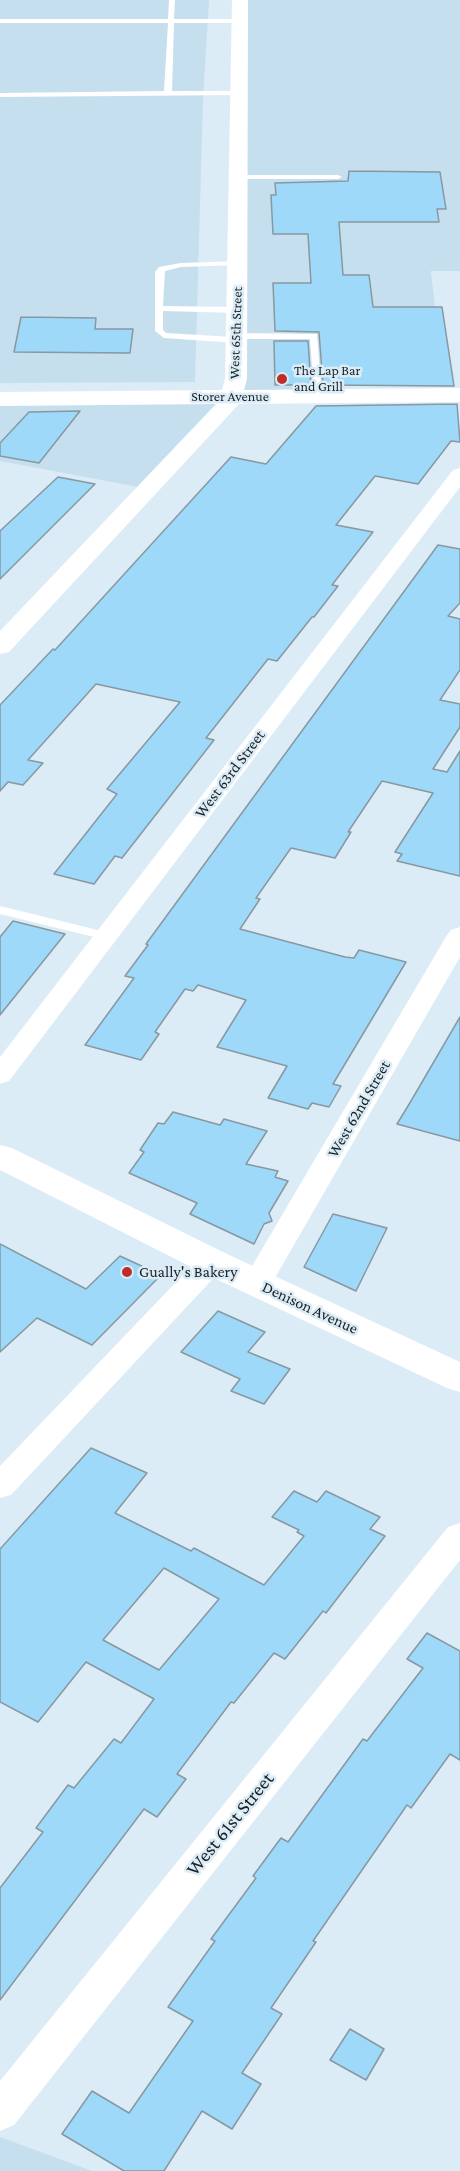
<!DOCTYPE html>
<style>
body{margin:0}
canvas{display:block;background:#dbecf7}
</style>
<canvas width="460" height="2171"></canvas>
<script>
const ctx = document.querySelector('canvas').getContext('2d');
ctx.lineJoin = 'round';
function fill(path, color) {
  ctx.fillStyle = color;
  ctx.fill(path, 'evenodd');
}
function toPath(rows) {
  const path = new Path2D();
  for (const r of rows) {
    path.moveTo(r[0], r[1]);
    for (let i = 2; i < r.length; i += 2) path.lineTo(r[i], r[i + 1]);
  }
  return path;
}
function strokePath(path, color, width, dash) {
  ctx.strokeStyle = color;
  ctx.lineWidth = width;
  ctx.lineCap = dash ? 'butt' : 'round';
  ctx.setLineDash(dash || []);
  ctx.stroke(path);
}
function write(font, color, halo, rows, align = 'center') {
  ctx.font = font + ' "Crimson Pro",serif';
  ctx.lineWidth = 5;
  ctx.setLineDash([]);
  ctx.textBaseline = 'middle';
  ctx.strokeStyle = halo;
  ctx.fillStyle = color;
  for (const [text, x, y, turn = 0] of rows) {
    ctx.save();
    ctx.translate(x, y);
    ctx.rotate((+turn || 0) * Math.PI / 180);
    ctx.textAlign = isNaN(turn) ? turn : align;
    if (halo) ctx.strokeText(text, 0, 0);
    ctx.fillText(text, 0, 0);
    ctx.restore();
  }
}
const built = toPath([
 [0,0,209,0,203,99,195,382,0,383],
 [242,0,460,0,460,271,431,271,438,335,328,336,333,396,231,397,149,489,0,461,0,399,231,397],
 [0,2137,92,2171,0,2171]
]);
const building = toPath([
 [349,171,440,172,446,209,437,209,439,222,339,222,343,275,369,275,373,307,442,307,454,386,323,385,319,332,275,331,273,283,311,283,308,234,273,234,271,195,276,195,275,183,348,181,349,171],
 [21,317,96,318,95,329,133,329,130,353,14,352,21,317],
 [274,341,308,341,311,385,275,385,274,341],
 [457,404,460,442,451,441,418,484,375,476,336,525,373,532,332,585,338,586,314,617,312,617,277,661,268,659,206,738,214,740,122,858,115,856,94,884,54,874,117,794,107,789,180,702,96,684,28,760,43,763,23,785,8,782,0,791,0,705,53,649,55,650,231,457,266,464,316,406,457,404],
 [80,411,39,463,0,456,0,443,29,412,80,411],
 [58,477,95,484,0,579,0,531,58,477],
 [438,545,460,549,460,603,448,616,460,619,460,670,440,700,460,704,460,727,433,769,447,772,460,751,460,876,397,861,402,854,395,852,433,793,382,781,348,832,351,832,335,858,291,848,256,898,260,899,240,929,345,957,354,958,359,950,406,962,333,1084,341,1086,329,1107,312,1103,308,1109,268,1098,287,1066,217,1047,246,1000,198,985,193,991,185,989,155,1032,159,1034,141,1060,85,1045,134,978,125,976,148,945,146,944,438,545],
 [13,921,65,934,0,1015,0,937,13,921],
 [460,1017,460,1141,397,1124,411,1101,460,1017],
 [173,1112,220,1125,224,1119,267,1131,246,1164,278,1171,275,1177,288,1181,269,1213,272,1221,264,1224,254,1244,190,1214,197,1203,129,1173,144,1152,140,1150,158,1123,164,1124,173,1112],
 [333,1214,387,1228,356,1291,304,1267,333,1214],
 [0,1244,86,1289,120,1256,161,1275,92,1345,37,1318,0,1352,0,1244],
 [218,1311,265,1332,248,1352,290,1369,264,1404,231,1391,240,1379,181,1352,218,1311],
 [91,1448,147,1473,115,1513,191,1551,194,1548,264,1585,304,1536,297,1532,299,1530,272,1517,294,1491,317,1502,326,1491,380,1517,370,1529,385,1536,326,1613,323,1611,285,1659,274,1653,234,1703,231,1702,177,1774,186,1779,157,1817,144,1809,0,2000,0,1888,43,1832,36,1828,68,1785,74,1788,114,1739,121,1743,154,1699,86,1662,38,1722,0,1702,0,1549,91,1448],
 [164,1568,219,1599,159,1670,103,1640,164,1568],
 [427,1633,460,1651,460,1760,450,1754,411,1808,407,1805,313,1941,316,1942,271,2008,282,2014,242,2073,261,2084,232,2129,202,2111,164,2171,124,2171,62,2134,92,2091,129,2113,193,2021,168,2007,215,1941,211,1939,256,1878,253,1876,281,1838,288,1842,363,1739,367,1741,423,1668,407,1659,427,1633],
 [350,2029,384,2049,366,2080,330,2060,350,2029]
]);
const lane = toPath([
 [169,0,175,0,174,19,240,19,243,21,240,23,174,23,172,91,242,91,242,95,0,97,0,93,164,91,168,23,0,23,0,19,168,19,169,0],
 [235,175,338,175,342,177,338,179,235,179,235,175],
 [241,261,241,265,238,265,181,267,165,271,163,306,237,307,241,310,237,313,163,311,163,330,166,333,233,337,234,334,237,333,317,334,322,398,314,396,310,339,240,339,240,342,237,343,164,338,155,331,155,272,159,267,181,263,241,261],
 [0,906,110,933,112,936,106,940,0,914,0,906]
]);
const street = toPath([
 [460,468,460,487,9,1081,0,1084,0,1057,453,470,460,468],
 [460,927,460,957,272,1283,267,1290,257,1293,247,1290,242,1283,447,935,451,930,460,927],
 [212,1252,222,1255,227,1262,222,1269,11,1495,0,1498,0,1466,202,1255,212,1252],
 [460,1523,460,1560,14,2125,0,2131,0,2081,448,1527,460,1523]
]);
const secondary = toPath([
 [232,0,248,0,247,379,244,390,460,388,460,402,239,404,9,652,0,654,0,631,216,404,0,406,0,392,222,390,225,379,232,0],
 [0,1145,12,1148,225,1253,460,1362,460,1392,447,1388,199,1271,0,1170,0,1145]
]);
const markers = [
 [282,379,6,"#bc2e27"],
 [127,1272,6,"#bc2e27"]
];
const farStreetnames = [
 ["West 65th Street",236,333,-88],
 ["Storer Avenue",230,397]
];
const farPoinames = [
 ["The Lap Bar",294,371],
 ["and Grill",294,387]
];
const streetNames = [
 ["West 63rd Street",230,774,-53],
 ["West 62nd Street",359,1109,-60],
 ["Denison Avenue",310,1308,25]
];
const poiNames = [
 ["Gually's Bakery",139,1272]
];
const nearStreetnames = [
 ["West 61st Street",230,1824,-51]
];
fill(built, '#c6dfee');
fill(building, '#9ed9fa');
strokePath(building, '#8798a1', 1.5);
fill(lane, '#fff');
fill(street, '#fff');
fill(secondary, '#fff');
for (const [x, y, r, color] of markers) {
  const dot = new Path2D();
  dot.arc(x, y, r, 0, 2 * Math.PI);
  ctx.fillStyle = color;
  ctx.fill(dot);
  strokePath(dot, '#dbecf7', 2);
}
write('14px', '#1b2225', '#dbecf7', farStreetnames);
write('14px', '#1b2225', '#dbecf7', farPoinames, 'left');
write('16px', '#1b2225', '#dbecf7', streetNames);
write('16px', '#1b2225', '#dbecf7', poiNames, 'left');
write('20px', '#1b2225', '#dbecf7', nearStreetnames);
</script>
